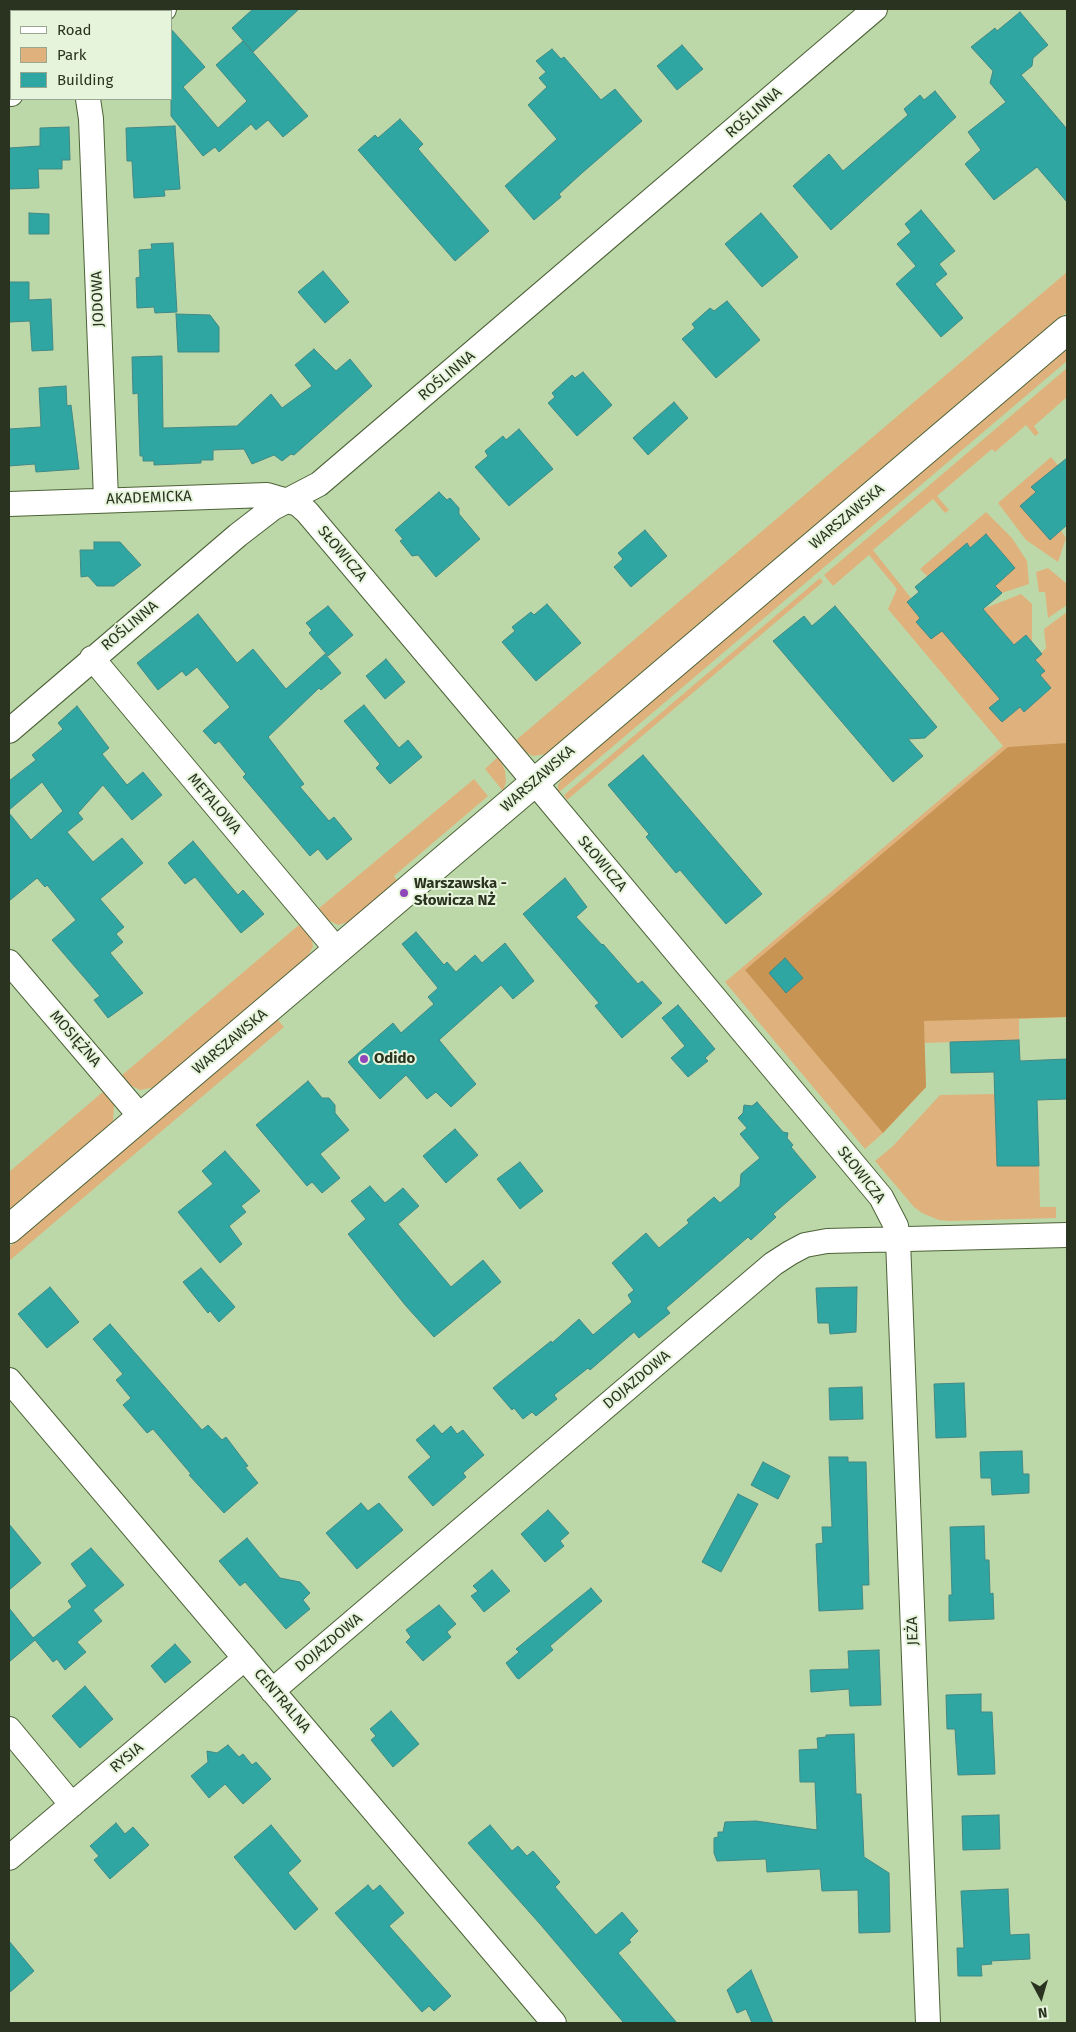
<!DOCTYPE html>
<meta charset="utf-8">
<style>
body{margin:0}
#map{position:relative;width:1076px;height:2032px;overflow:hidden;background:#bdd8a8;font-family:"Fira Sans",sans-serif}
canvas{display:block}
.frame{position:absolute;inset:0;border:10px solid #293320;pointer-events:none}
.legend{position:absolute;left:10px;top:10px;width:162px;height:90px;box-sizing:border-box;background:#e6f4db;border:1px solid #9aa790;margin:0;padding:6px 9px;list-style:none;font-size:15px;color:#293320}
.legend li{display:flex;align-items:center;gap:10px;height:25px}
.legend b{width:25px;border:1px solid #9aa790}
.north{position:absolute;left:1016px;top:1972px;width:50px;height:50px;-webkit-text-stroke:4px #e6f4db;paint-order:stroke;rotate:174deg;font-size:14px;font-weight:700;line-height:20px;text-align:center;color:#293320}
.north::after{content:'';display:block;margin:auto;width:18px;height:22px;background:#293320;clip-path:polygon(50% 0,100% 100%,50% 72%,0 100%)}
</style>
<div id="map">
<canvas width="1076" height="2032"></canvas>
<div class="frame"></div>
<ul class="legend">
<li><b style="height:6px;background:#fff"></b>Road</li>
<li><b style="height:14px;background:#dfb27d"></b>Park</li>
<li><b style="height:14px;background:#30a6a2"></b>Building</li>
</ul>
<div class="north">N</div>
</div>
<script>
const ctx = document.querySelector('canvas').getContext('2d');
ctx.lineJoin = 'round';
function fill(path, color) {
  ctx.fillStyle = color;
  ctx.fill(path, 'evenodd');
}
function toPath(rows) {
  const path = new Path2D();
  for (const r of rows) {
    path.moveTo(r[0], r[1]);
    for (let i = 2; i < r.length; i += 2) path.lineTo(r[i], r[i + 1]);
  }
  return path;
}
function strokePath(path, color, width, dash) {
  ctx.strokeStyle = color;
  ctx.lineWidth = width;
  ctx.lineCap = dash ? 'butt' : 'round';
  ctx.setLineDash(dash || []);
  ctx.stroke(path);
}
function write(font, color, halo, rows, align = 'center') {
  ctx.font = font + ' "Fira Sans",sans-serif';
  ctx.lineWidth = 4;
  ctx.setLineDash([]);
  ctx.textBaseline = 'middle';
  ctx.strokeStyle = halo;
  ctx.fillStyle = color;
  for (const [text, x, y, turn = 0] of rows) {
    ctx.save();
    ctx.translate(x, y);
    ctx.rotate((+turn || 0) * Math.PI / 180);
    ctx.textAlign = isNaN(turn) ? turn : align;
    if (halo) ctx.strokeText(text, 0, 0);
    ctx.fillText(text, 0, 0);
    ctx.restore();
  }
}
const green = toPath([
 [1067,272,1067,312,547,754,533,756,523,751,515,741],
 [1067,348,1067,361,558,793,558,785,565,775],
 [1067,368,1067,397,1034,426,1039,433,1035,436,1026,425,995,452,992,449,937,496,949,510,945,513,933,499,873,550,911,598,907,602,920,618,916,622,931,639,962,614,1000,699,990,708,1002,722,1020,707,1024,711,1051,689,1040,675,1045,671,1035,660,1046,648,1044,629,1067,612,1067,1017,1019,1019,1019,1040,924,1043,926,1087,883,1133,865,1149,725,982,1003,746,888,609,897,589,869,555,833,586,824,575],
 [1051,457,1062,470,1032,488,1066,538,1058,562,1026,540,998,503],
 [986,512,1012,538,1027,561,1029,584,1002,593,995,586,1015,568,986,534,970,548,966,543,969,549,960,558,955,553,945,561,938,576,934,571,927,576,920,569],
 [1048,568,1067,584,1067,605,1048,618,1045,592,1039,592,1036,572],
 [820,578,823,582,567,800,564,795],
 [1021,594,1032,604,1032,642,1026,635,1014,645,983,609],
 [499,756,505,771,506,782,503,791,485,769],
 [474,779,488,796,394,876,398,882,352,921,338,925,326,919,318,909],
 [300,924,312,940,313,947,306,959,156,1087,140,1090,128,1084,121,1076],
 [277,1019,284,1027,9,1261,9,1247],
 [105,1090,114,1105,113,1122,9,1212,9,1172],
 [995,1094,997,1166,1039,1166,1040,1207,1056,1207,1056,1218,950,1221,939,1220,922,1213,914,1207,875,1161,893,1146,940,1095]
]);
const forest = toPath([
 [1067,743,1067,1017,924,1021,926,1087,883,1133,745,970,1008,747]
]);
const building = toPath([
 [253,9,299,9,253,52,232,28,253,9],
 [1020,12,1048,45,1033,58,1032,66,1021,75,1067,129,1067,202,1037,167,994,200,965,164,981,150,968,132,1006,102,990,83,993,71,971,47,995,28,997,31,1020,12],
 [171,29,205,67,183,87,218,128,247,101,216,65,243,41,308,116,283,137,268,120,256,130,251,124,219,152,215,147,203,156,171,116,171,29],
 [682,45,703,69,677,90,657,66,682,45],
 [552,49,561,59,564,57,601,100,615,89,642,121,582,173,559,194,561,197,534,220,505,186,557,139,528,105,547,87,539,78,546,72,536,61,552,49],
 [935,91,956,117,831,230,793,186,829,154,843,171,908,115,904,109,920,95,924,100,935,91],
 [400,119,423,144,418,149,489,231,455,261,358,150,375,135,378,138,400,119],
 [175,126,180,189,164,190,165,196,134,198,132,161,127,161,126,128,175,126],
 [69,127,70,160,62,160,62,169,38,169,39,188,9,189,9,148,40,146,40,128,69,127],
 [921,210,955,251,939,264,947,274,935,284,963,318,941,337,896,284,916,266,897,244,911,232,905,224,921,210],
 [29,213,49,214,49,234,29,234,29,213],
 [761,213,798,257,762,287,725,244,761,213],
 [173,243,177,312,155,313,154,307,137,308,136,278,140,277,139,250,152,249,151,244,173,243],
 [323,271,349,302,325,323,298,292,323,271],
 [9,282,29,282,29,300,51,299,53,350,32,351,30,321,9,322,9,282],
 [727,301,760,340,716,378,682,339,695,328,692,324,710,308,714,311,727,301],
 [176,314,210,315,219,327,219,352,178,352,176,314],
 [314,349,336,371,350,359,372,386,294,455,291,454,282,461,274,455,252,464,244,449,213,450,213,460,201,460,201,463,154,465,154,461,143,461,143,456,140,456,138,393,133,394,132,357,162,356,163,428,237,426,271,394,282,408,312,386,295,365,314,349],
 [583,372,612,405,577,436,548,403,555,397,552,393,572,375,575,378,583,372],
 [66,386,67,406,71,405,79,469,36,472,35,464,9,466,9,429,41,427,39,388,66,386],
 [674,402,688,418,648,455,633,438,674,402],
 [519,429,553,469,509,506,475,467,488,456,485,451,503,436,506,440,519,429],
 [1067,458,1067,525,1050,540,1020,506,1036,492,1031,487,1067,458],
 [439,492,447,500,450,498,459,508,459,514,480,539,436,577,418,555,412,556,400,541,403,539,395,530,439,492],
 [645,530,667,556,631,587,614,567,623,559,618,553,645,530],
 [986,534,1015,568,995,586,1002,593,983,609,1014,645,1026,635,1042,654,1035,660,1045,671,1040,675,1051,688,1024,712,1020,707,1002,722,989,708,1000,699,942,631,931,639,916,622,920,618,907,602,919,592,915,587,967,543,970,548,986,534],
 [94,542,120,542,141,565,114,586,97,586,88,576,81,577,80,550,94,550,94,542],
 [547,604,581,643,536,681,502,642,515,631,512,627,531,612,534,615,547,604],
 [328,606,353,635,328,656,309,633,312,630,306,623,328,606],
 [835,606,937,727,925,738,908,739,923,756,893,782,773,641,804,616,812,626,835,606],
 [198,614,237,663,253,649,286,689,325,654,341,673,321,690,319,688,268,737,304,784,300,787,329,821,334,817,352,839,327,860,318,849,310,856,243,777,246,774,219,741,215,744,203,731,230,707,197,667,186,676,182,671,158,690,137,663,198,614],
 [386,659,405,682,385,699,366,676,386,659],
 [364,705,399,748,408,740,422,757,390,784,376,768,380,764,344,721,364,705],
 [77,706,109,748,102,754,127,785,143,772,162,795,132,820,103,785,78,813,83,819,67,832,93,862,122,838,143,863,100,899,124,927,116,934,123,942,110,953,143,993,108,1018,94,1000,100,996,52,940,76,920,47,885,45,887,37,878,9,901,9,813,31,840,63,811,42,782,9,810,9,781,36,760,32,755,63,729,58,723,77,706],
 [643,755,762,894,726,924,680,870,676,873,646,837,649,834,608,785,643,755],
 [193,841,238,895,243,890,264,914,241,933,195,877,185,884,168,863,193,841],
 [565,878,587,907,576,917,602,945,603,944,638,984,642,981,662,1003,622,1038,595,1006,599,1003,523,914,565,878],
 [416,932,444,965,447,962,456,972,475,955,482,963,505,943,534,981,513,999,501,985,439,1040,476,1084,451,1107,436,1092,427,1099,406,1075,380,1099,348,1062,393,1023,401,1033,434,1004,428,997,438,988,402,944,416,932],
 [785,958,803,978,786,993,769,973,785,958],
 [678,1005,715,1049,705,1058,708,1061,688,1077,671,1058,685,1046,662,1018,678,1005],
 [1019,1040,1020,1061,1067,1059,1067,1099,1037,1100,1039,1166,997,1166,994,1072,951,1073,950,1042,1019,1040],
 [308,1081,322,1098,329,1098,335,1105,335,1113,349,1130,320,1154,340,1178,322,1193,312,1182,307,1186,256,1125,308,1081],
 [757,1102,783,1132,788,1133,787,1138,793,1145,791,1147,816,1177,773,1214,776,1217,751,1240,748,1237,666,1308,670,1313,639,1338,634,1332,590,1370,588,1368,554,1395,557,1399,536,1416,532,1412,523,1419,514,1408,512,1410,493,1388,551,1341,552,1343,579,1319,593,1335,632,1302,628,1295,634,1290,612,1263,646,1233,659,1248,689,1223,687,1220,714,1197,720,1203,740,1186,741,1174,760,1158,740,1134,747,1128,738,1118,743,1113,744,1105,752,1106,757,1102],
 [455,1129,478,1155,446,1183,423,1156,455,1129],
 [225,1151,260,1191,241,1206,246,1212,229,1226,242,1244,220,1263,178,1212,213,1184,202,1171,225,1151],
 [520,1162,543,1191,520,1209,497,1179,520,1162],
 [370,1186,385,1203,403,1188,419,1206,398,1224,451,1287,483,1260,501,1282,434,1337,406,1306,348,1234,366,1219,351,1201,370,1186],
 [201,1268,235,1307,219,1322,210,1311,208,1313,183,1282,201,1268],
 [50,1287,79,1322,47,1348,18,1314,50,1287],
 [857,1287,856,1332,830,1334,829,1323,818,1323,816,1288,857,1287],
 [110,1324,202,1430,208,1425,222,1440,226,1437,248,1466,245,1467,258,1483,224,1513,189,1475,191,1474,153,1429,147,1433,123,1405,131,1398,116,1380,123,1374,93,1339,110,1324],
 [964,1383,966,1437,936,1438,934,1384,964,1383],
 [862,1387,863,1419,830,1420,829,1388,862,1387],
 [434,1425,442,1434,451,1426,457,1434,463,1430,484,1455,463,1473,466,1477,433,1506,408,1477,431,1457,416,1440,434,1425],
 [1022,1451,1023,1474,1029,1474,1029,1493,992,1495,991,1478,981,1478,980,1452,1022,1451],
 [829,1457,848,1457,848,1462,866,1462,869,1585,862,1585,863,1609,819,1611,816,1544,823,1543,822,1527,832,1527,829,1457],
 [763,1462,790,1476,778,1499,751,1485,763,1462],
 [738,1494,758,1504,721,1572,702,1562,738,1494],
 [361,1503,368,1511,379,1503,403,1530,357,1569,326,1533,361,1503],
 [548,1510,569,1533,560,1541,564,1546,545,1562,521,1534,548,1510],
 [9,1524,41,1563,9,1590,9,1524],
 [984,1526,985,1560,989,1560,990,1594,993,1593,994,1619,949,1621,949,1595,952,1595,950,1527,984,1526],
 [247,1538,280,1578,300,1582,310,1593,303,1600,310,1609,286,1629,245,1582,240,1586,219,1561,247,1538],
 [91,1548,124,1585,93,1610,102,1621,77,1642,86,1652,65,1670,57,1659,53,1662,35,1640,9,1662,9,1608,33,1638,72,1607,68,1601,87,1586,71,1564,91,1548],
 [492,1570,510,1591,484,1612,471,1596,478,1591,473,1586,492,1570],
 [591,1588,602,1601,550,1646,553,1650,519,1679,517,1678,506,1663,519,1652,516,1649,591,1588],
 [439,1605,456,1624,447,1632,451,1637,423,1661,406,1642,411,1637,406,1630,439,1605],
 [175,1644,191,1662,165,1683,151,1666,175,1644],
 [879,1650,881,1705,850,1706,849,1689,811,1692,810,1670,849,1669,848,1651,879,1650],
 [85,1686,113,1719,80,1748,52,1716,85,1686],
 [981,1694,981,1712,992,1712,995,1774,958,1775,955,1729,947,1729,946,1695,981,1694],
 [391,1711,419,1744,393,1767,371,1740,376,1736,370,1729,391,1711],
 [854,1734,856,1794,861,1794,864,1857,889,1873,890,1932,859,1933,858,1890,822,1891,820,1869,767,1872,766,1859,717,1861,714,1853,714,1838,718,1837,718,1832,723,1832,725,1822,756,1821,817,1830,815,1782,800,1782,799,1750,818,1749,817,1738,826,1737,826,1735,854,1734],
 [228,1745,239,1757,243,1754,252,1765,256,1762,271,1779,243,1804,225,1784,209,1798,191,1776,208,1762,207,1751,217,1753,228,1745],
 [999,1815,1000,1849,963,1850,962,1816,999,1815],
 [116,1823,125,1834,133,1827,149,1845,110,1879,94,1860,99,1856,90,1846,116,1823],
 [271,1825,301,1861,288,1873,318,1909,295,1930,234,1857,271,1825],
 [490,1825,512,1851,518,1846,527,1856,533,1851,560,1882,555,1887,596,1935,622,1912,638,1931,629,1940,631,1942,618,1953,677,2023,624,2023,540,1924,468,1843,490,1825],
 [368,1885,373,1891,380,1885,404,1913,389,1926,451,1996,434,2011,429,2006,422,2012,335,1913,368,1885],
 [1008,1889,1010,1935,1029,1934,1030,1959,991,1961,992,1964,981,1965,982,1976,958,1976,957,1948,964,1948,961,1891,1008,1889],
 [9,1941,34,1971,9,1993,9,1941],
 [751,1970,773,2023,752,2023,746,2009,737,2013,727,1990,751,1970]
]);
const minor = toPath([
 [161,11,164,9],
 [9,94,11,94],
 [88,99,91,119,106,499],
 [9,504,267,495,298,504,307,512,501,742,881,1197,896,1226,898,1240,928,2023],
 [92,658,337,950],
 [9,731,238,535,273,508,319,484,875,9],
 [9,962,141,1117],
 [9,1380,554,2023],
 [272,1691,773,1264,790,1253,805,1245,827,1241,1067,1235],
 [9,1729,72,1805],
 [9,1858,245,1658]
]);
const tertiary = toPath([
 [9,1229,1067,330]
]);
const markers = [
 [404,893,5,"#8f46b8"],
 [364,1059,5,"#8f46b8"]
];
const streetNames = [
 ["ROŚLINNA",754,113,-41],
 ["JODOWA",98,299,-92],
 ["ROŚLINNA",447,376,-40],
 ["AKADEMICKA",149,498,-2],
 ["WARSZAWSKA",847,517,-40],
 ["SŁOWICZA",342,554,50],
 ["ROŚLINNA",130,626,-40],
 ["WARSZAWSKA",538,779,-41],
 ["METALOWA",214,804,50],
 ["SŁOWICZA",602,864,50],
 ["MOSIĘŻNA",75,1039,49],
 ["WARSZAWSKA",230,1042,-40],
 ["SŁOWICZA",861,1175,52],
 ["DOJAZDOWA",637,1380,-40],
 ["JEŻA",913,1631,-92],
 ["DOJAZDOWA",329,1643,-40],
 ["CENTRALNA",282,1701,50],
 ["RYSIA",127,1758,-40]
];
const poiNames = [
 ["Warszawska -",414,884],
 ["Słowicza NŻ",414,901],
 ["Odido",374,1059]
];
fill(green, '#dfb27d');
fill(forest, '#c79454');
fill(building, '#30a6a2');
strokePath(building, '#428985', 1);
strokePath(minor, '#4c6237', 26);
strokePath(tertiary, '#4c6237', 30);
strokePath(minor, '#fff', 24);
strokePath(tertiary, '#fff', 28);
for (const [x, y, r, color] of markers) {
  const dot = new Path2D();
  dot.arc(x, y, r, 0, 2 * Math.PI);
  ctx.fillStyle = color;
  ctx.fill(dot);
  strokePath(dot, '#e6f4db', 2);
}
write('15px', '#293320', '#e6f4db', streetNames);
write('bold 15px', '#293320', '#e6f4db', poiNames, 'left');
</script>
